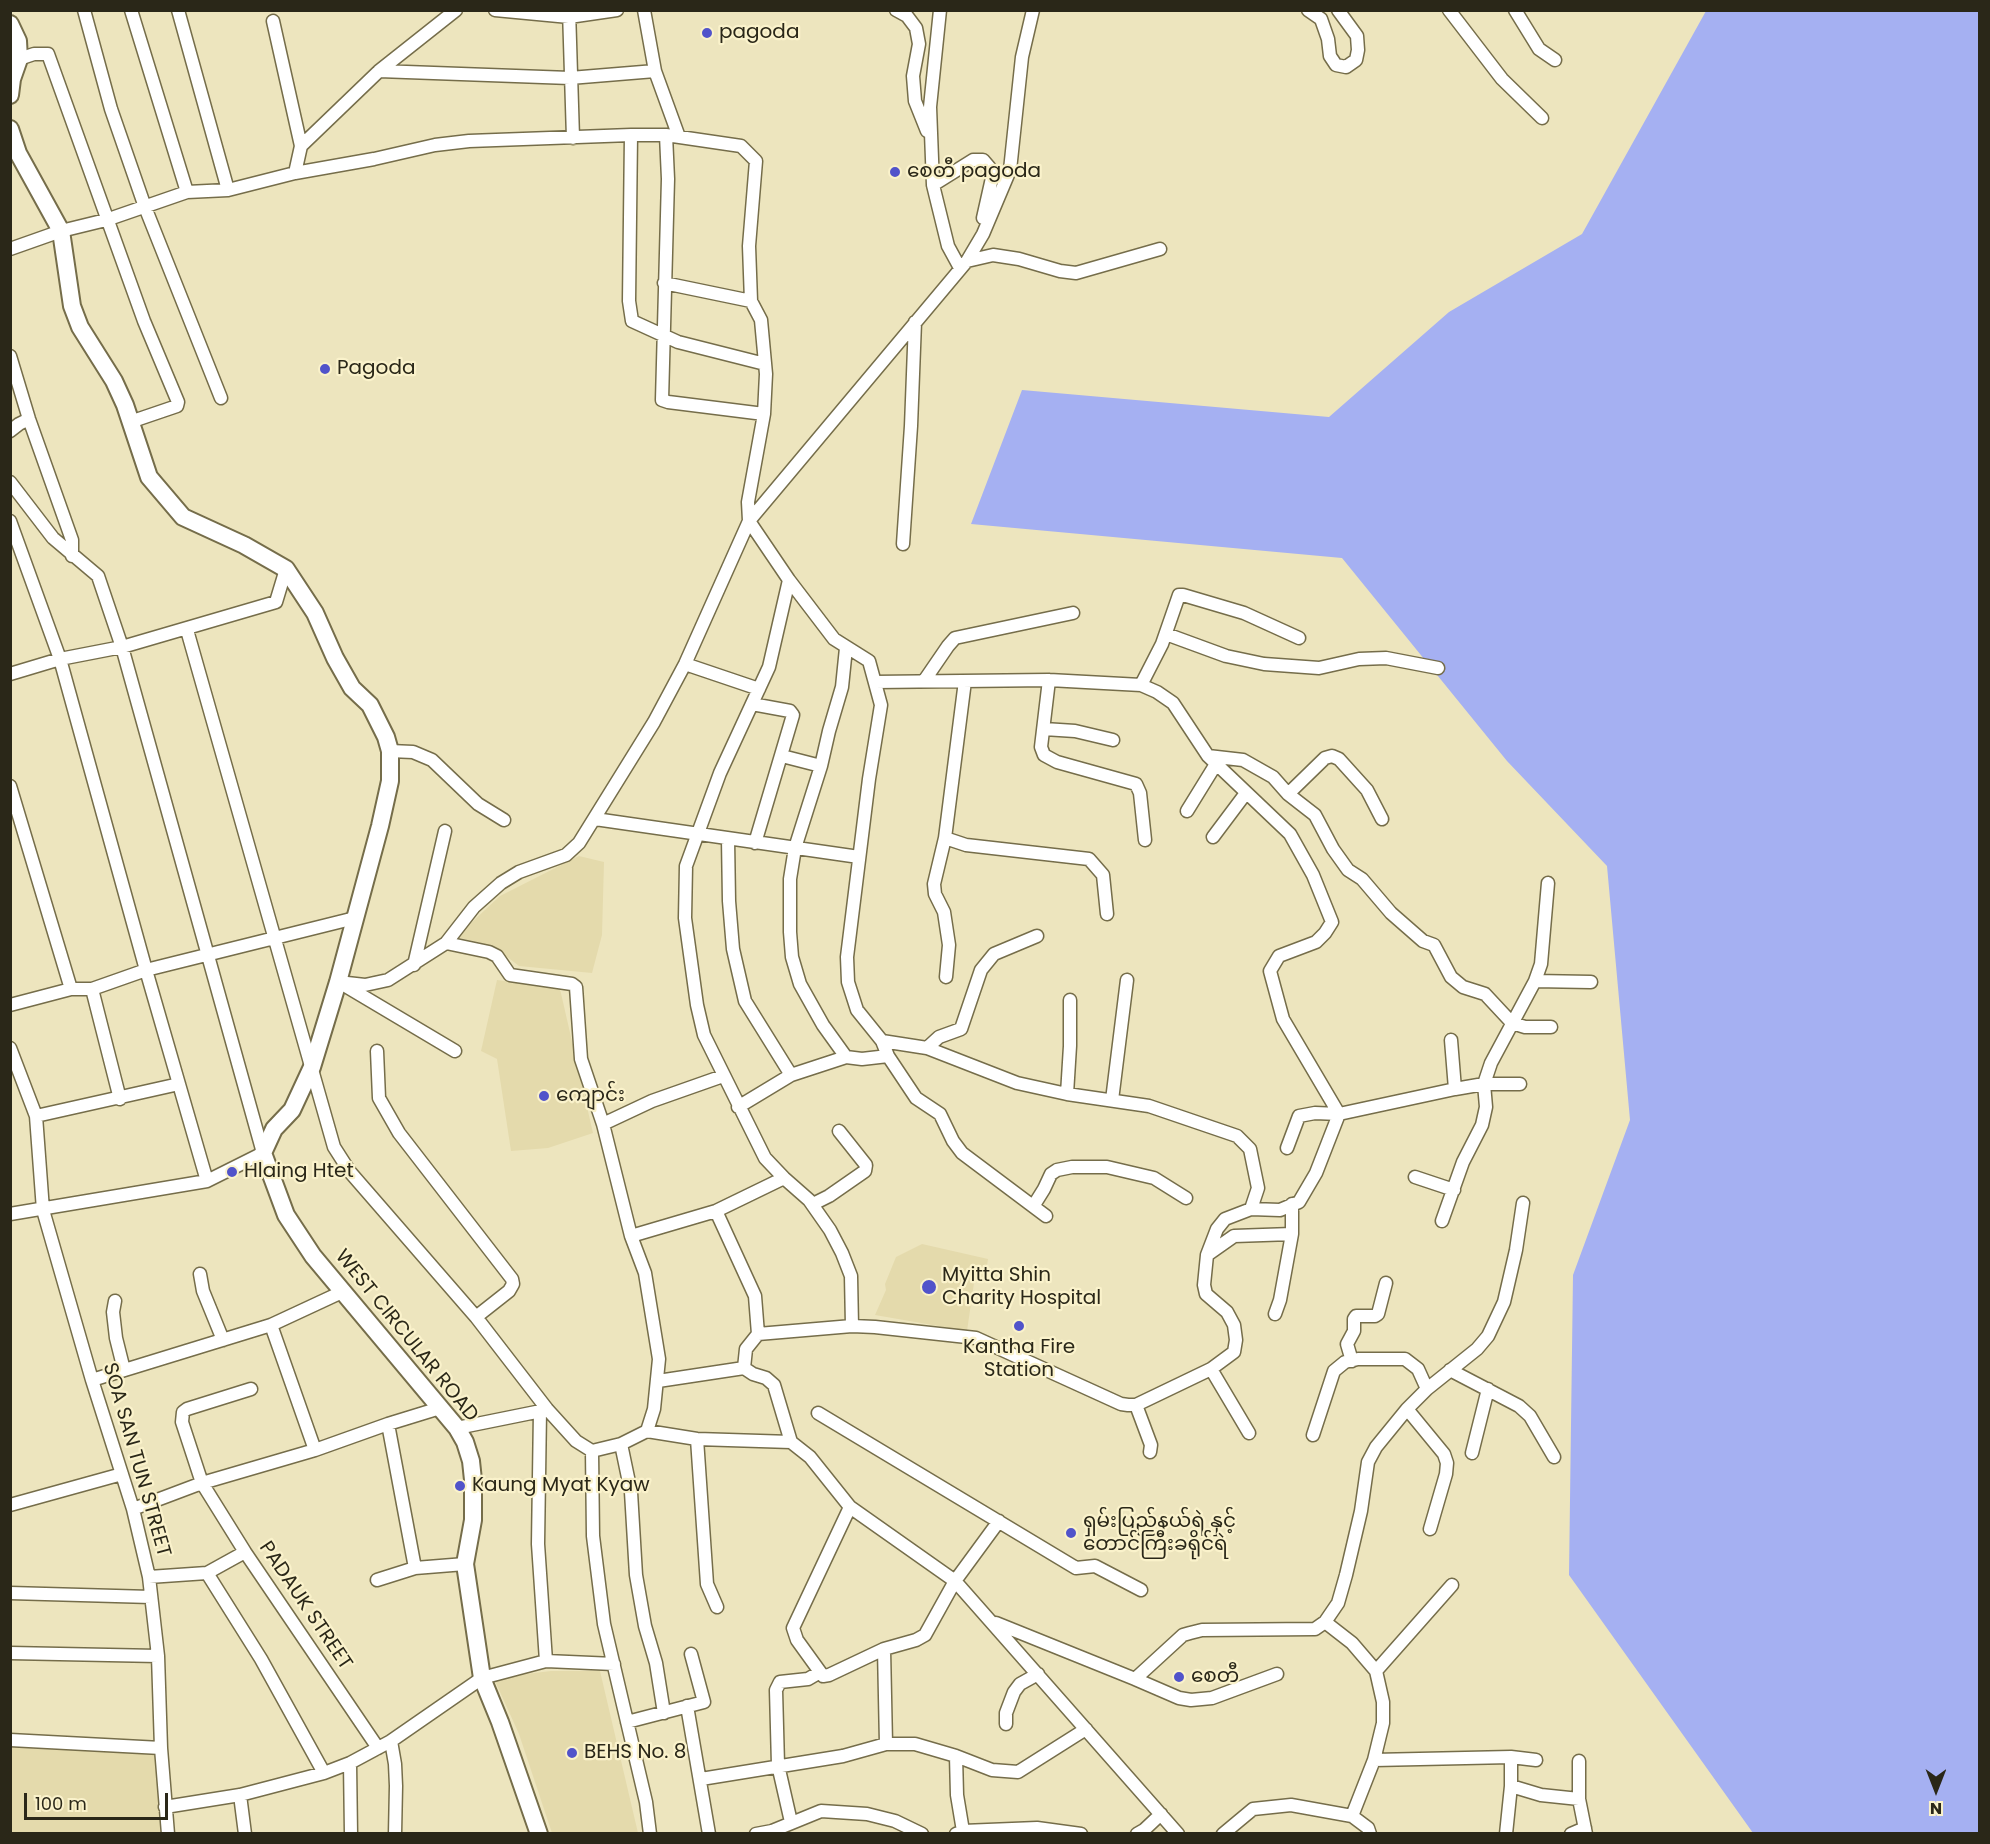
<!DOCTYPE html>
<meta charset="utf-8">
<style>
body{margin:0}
#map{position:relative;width:1990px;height:1844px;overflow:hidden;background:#ede5be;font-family:Poppins,sans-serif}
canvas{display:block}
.frame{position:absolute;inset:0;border:12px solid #2a2718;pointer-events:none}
.north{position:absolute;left:1906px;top:1760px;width:60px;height:60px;-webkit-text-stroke:4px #faf2cb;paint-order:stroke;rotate:180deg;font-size:16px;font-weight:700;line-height:24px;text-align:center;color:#2a2718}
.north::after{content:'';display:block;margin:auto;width:21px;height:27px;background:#2a2718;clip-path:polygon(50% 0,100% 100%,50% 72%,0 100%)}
.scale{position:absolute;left:24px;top:1793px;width:144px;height:27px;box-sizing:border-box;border:3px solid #2a2718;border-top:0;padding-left:8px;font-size:18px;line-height:21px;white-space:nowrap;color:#2a2718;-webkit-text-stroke:4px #faf2cb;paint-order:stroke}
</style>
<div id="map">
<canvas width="1990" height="1844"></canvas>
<div class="frame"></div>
<div class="north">N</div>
<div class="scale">100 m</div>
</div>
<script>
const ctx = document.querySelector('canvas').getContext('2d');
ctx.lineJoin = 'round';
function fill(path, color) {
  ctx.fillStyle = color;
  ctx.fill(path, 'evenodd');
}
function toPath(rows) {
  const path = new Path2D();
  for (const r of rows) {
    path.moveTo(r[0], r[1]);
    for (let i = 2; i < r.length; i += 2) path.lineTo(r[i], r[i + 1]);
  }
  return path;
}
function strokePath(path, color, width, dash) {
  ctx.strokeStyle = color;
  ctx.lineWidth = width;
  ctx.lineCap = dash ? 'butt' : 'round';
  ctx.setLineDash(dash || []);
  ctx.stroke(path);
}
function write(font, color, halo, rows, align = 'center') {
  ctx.font = font + ' Poppins,"Noto Sans Myanmar",sans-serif';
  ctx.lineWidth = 4.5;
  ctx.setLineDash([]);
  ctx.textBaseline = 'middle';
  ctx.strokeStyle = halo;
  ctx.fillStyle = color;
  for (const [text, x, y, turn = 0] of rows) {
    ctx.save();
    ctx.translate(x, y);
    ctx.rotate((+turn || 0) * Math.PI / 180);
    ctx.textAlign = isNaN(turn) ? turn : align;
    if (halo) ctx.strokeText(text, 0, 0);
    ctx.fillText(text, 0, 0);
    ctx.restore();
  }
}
const built = toPath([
 [579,856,604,862,602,935,592,973,519,966,493,946,456,937,500,896],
 [497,980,560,989,593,1133,548,1148,511,1151,497,1059,481,1051],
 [922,1244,988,1259,985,1278,975,1276,967,1331,875,1315,886,1290,885,1284,896,1257],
 [551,1671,600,1671,638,1833,552,1833,519,1734,495,1681,526,1674],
 [11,1744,156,1751,161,1833,11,1834]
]);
const forest = toPath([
 [1706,11,1979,11,1979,1833,1753,1833,1569,1575,1573,1275,1630,1120,1607,866,1507,761,1342,558,971,524,1022,390,1329,417,1449,312,1582,234]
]);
const street = toPath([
 [84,10,111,109,145,207,221,398],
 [131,10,187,192],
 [178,10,228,190],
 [495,10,569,17,617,10],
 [569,10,573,138],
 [644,10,655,71,679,137],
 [896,10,907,16,916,28,919,44,913,76,915,101,927,131],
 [940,10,930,107,933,185,948,246,960,268],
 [1308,10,1321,19,1328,39,1330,56,1336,65,1346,67,1356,60,1358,50,1357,36,1338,10],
 [1449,10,1502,79,1542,118],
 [1515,10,1539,49,1555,60],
 [273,21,301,146],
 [19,59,34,54,48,54,144,321,178,402,177,406,130,422],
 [379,71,570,78,655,71],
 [631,135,629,301,632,321,678,342,765,364],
 [666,135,668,179,662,400,668,402,764,414],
 [295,173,301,146,379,71,456,10],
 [933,185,973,160,983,160,989,167,992,178,983,218],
 [10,249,61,231,106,220,187,192,228,190,295,173,374,159,435,145,469,141,631,135,666,135,741,146,756,161,749,246,751,301,761,320,766,374,764,414,748,502,749,521,789,580,834,639,869,661,881,705,869,779,847,957,848,982,857,1010,882,1041,888,1056,916,1098,940,1114,953,1141,962,1153,1046,1216],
 [967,261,993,255,1019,259,1060,271,1076,273,1160,249],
 [664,283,751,301],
 [10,356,29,419,72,540,72,556],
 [10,431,19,424,29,419],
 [10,482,53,538,98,576,122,647,263,1153,207,1181,10,1214],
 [10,521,60,659,146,970,207,1181],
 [903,544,911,426,915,322],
 [789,580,769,667,720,773,686,866,685,918,697,1005,704,1035,765,1158,784,1178,809,1200,830,1230,842,1253,851,1276,852,1326],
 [187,630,334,1147,350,1172,476,1317,547,1409,576,1441,592,1451,621,1444,647,1431,697,1439,791,1442,810,1457,850,1507,955,1581,1178,1834],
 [1166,634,1226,656,1264,664,1319,668,1359,659,1386,658,1438,668],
 [685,664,759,689],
 [10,674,60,659,122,647,276,602,286,569],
 [1049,680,1041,747,1044,755,1057,762,1136,784,1140,793,1145,840],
 [924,681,948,646,955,638,1073,613],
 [965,681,945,838,966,845,1089,859,1103,875,1107,914],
 [875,682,1049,680,1141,685,1157,692,1173,703,1208,756,1290,834,1313,875,1332,922,1325,933,1316,942,1279,956,1270,971,1283,1019,1339,1114,1315,1113,1299,1116,1287,1148],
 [1141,685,1162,644,1179,595,1183,595,1244,613,1299,638],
 [752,704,790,711,793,715,755,843],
 [1044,729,1075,731,1113,740],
 [390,751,413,752,432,760,478,804,504,820],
 [782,756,821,766],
 [1208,756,1243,760,1273,777,1288,794,1315,815,1333,849,1348,870,1362,879,1391,913,1423,941,1434,945,1451,977,1463,987,1485,994,1512,1023,1525,1027,1551,1027],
 [10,786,71,989],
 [1288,794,1325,758,1332,756,1339,759,1367,790,1382,819],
 [1187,811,1216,764],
 [595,819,859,857],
 [1213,837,1246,793],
 [945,838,934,884,935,894,944,912,949,945,946,977],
 [728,839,729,901,733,949,745,1001,791,1075],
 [446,943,489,952,497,956,510,975,572,984,576,987,581,1059,603,1124,631,1236,645,1273,659,1359,654,1409,647,1431],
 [414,965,445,831],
 [1535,981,1591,982],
 [338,982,365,985,388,980,446,943,474,907,501,883,519,872,566,855,579,843,654,722,685,664,749,521,967,261,983,234,1010,170,1022,57,1033,10],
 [344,985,455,1051],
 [92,989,120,1099],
 [10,1005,71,989,92,989,146,970,355,918],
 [1451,1040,1455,1089],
 [882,1041,927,1048,1017,1083,1067,1094,1149,1106,1237,1136,1250,1149,1258,1188,1251,1209],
 [10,1048,36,1116,43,1210,92,1380,133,1509,149,1577,158,1656,161,1748,168,1834],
 [927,1048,939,1037,961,1029,981,970,994,954,1037,936],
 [377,1051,379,1098,399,1133,512,1279,513,1284,509,1291,476,1317],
 [846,1057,823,1025,800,984,792,957,790,932,790,879,795,848,821,766,829,731,842,687,846,648],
 [1067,1094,1070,1046,1070,1000],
 [1112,1100,1127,980],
 [738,1107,791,1075,846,1057,862,1059,888,1056],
 [36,1116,179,1084],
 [603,1124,652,1101,723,1076],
 [1415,1177,1454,1190],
 [813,1204,829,1196,865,1171,866,1165,839,1131],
 [1034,1205,1044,1189,1051,1174,1057,1170,1072,1167,1107,1167,1154,1178,1186,1198],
 [716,1211,755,1296,758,1334],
 [1442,1221,1463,1162,1482,1125,1486,1107,1484,1084,1491,1063,1535,981,1541,964,1548,883],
 [631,1236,716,1211,784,1178],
 [1207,1255,1234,1236,1292,1234],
 [200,1274,203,1291,223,1340],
 [115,1301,113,1312,116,1338,124,1370],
 [1275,1314,1280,1300,1292,1234,1292,1204],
 [271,1325,315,1450],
 [1352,1361,1347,1344,1354,1331,1354,1319,1356,1316,1375,1316,1378,1314,1386,1283],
 [1211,1369,1249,1433],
 [1450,1370,1519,1406,1530,1416,1554,1457],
 [92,1380,271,1325,342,1292],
 [658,1381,744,1368],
 [251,1389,187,1409,183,1412,182,1422,202,1483,245,1552,378,1748],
 [1136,1405,1151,1445,1150,1452],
 [1407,1409,1444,1454,1447,1463,1446,1474,1430,1529],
 [540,1411,538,1544,546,1661],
 [818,1413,1076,1568,1095,1566,1141,1590],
 [388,1424,415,1568],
 [457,1428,546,1410],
 [1313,1435,1334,1371,1345,1362,1358,1359,1405,1359,1418,1369,1427,1389],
 [697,1439,707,1584,717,1607],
 [791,1442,774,1385,766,1378,753,1374,744,1368,746,1349,758,1334,852,1326,875,1327,976,1338,1121,1404,1128,1405,1136,1405,1211,1369,1234,1352,1236,1340,1234,1325,1227,1312,1206,1294,1204,1285,1207,1255,1217,1229,1225,1219,1251,1209,1280,1210,1299,1202,1316,1173,1339,1114,1455,1089,1484,1084,1520,1084],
 [621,1444,631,1492,636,1575,645,1626,656,1663,664,1713],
 [592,1451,593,1536,604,1624,646,1802,650,1834],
 [1472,1453,1488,1389],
 [10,1505,122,1474],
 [850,1507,793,1628,797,1640,823,1676,829,1675,884,1649,916,1640,925,1635,955,1581,999,1521],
 [133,1509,202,1483,315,1450,388,1424,440,1408],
 [207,1573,261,1659,324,1773],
 [149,1577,207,1573,245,1552],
 [377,1580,415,1568,465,1564],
 [10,1593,151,1597],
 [1325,1622,1352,1643,1376,1671],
 [996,1623,1135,1679,1183,1635,1190,1633,1202,1630,1315,1629,1325,1622,1338,1603,1346,1575,1361,1511,1368,1462,1376,1447,1407,1409,1427,1389,1477,1349,1488,1336,1504,1302,1516,1250,1523,1203],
 [884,1649,886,1744],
 [10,1653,158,1656],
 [1135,1679,1179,1698,1191,1700,1212,1698,1277,1674],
 [687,1706,709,1834],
 [627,1722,704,1702,691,1654],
 [1006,1724,1006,1713,1014,1692,1020,1684,1038,1674],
 [10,1740,161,1748],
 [391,1741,395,1764,396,1786,395,1834],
 [956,1756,957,1795,963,1831],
 [1374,1760,1511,1757,1536,1760],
 [1579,1761,1579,1799],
 [350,1763,351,1834],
 [701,1779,843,1756,886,1744,915,1744,956,1756,992,1770,1018,1772,1086,1729],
 [1511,1786,1541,1795,1579,1799,1586,1834],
 [240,1795,245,1834],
 [165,1807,240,1795,324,1773,350,1763,391,1741,482,1678,546,1661,614,1664],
 [1352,1816,1374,1760,1383,1723,1383,1702,1376,1671,1452,1585],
 [791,1822,778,1765,776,1690,780,1682,808,1679,820,1672],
 [756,1834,772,1831,821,1811,867,1814,895,1821,922,1834],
 [956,1834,963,1831,1037,1828,1081,1834],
 [1137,1834,1144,1830,1161,1814],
 [1223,1834,1253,1809,1291,1805,1352,1816,1368,1828,1370,1834],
 [1506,1834,1511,1786,1511,1757],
 [1571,1834,1585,1828]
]);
const secondary = toPath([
 [10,24,18,41,19,59,12,79,10,95],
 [10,129,18,153,61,231,72,306,80,327,114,381,125,405,149,477,183,517,244,545,286,569,315,613,335,658,352,688,370,705,386,737,390,751,390,781,380,826,338,982,312,1067,292,1110,274,1129,263,1153,286,1215,313,1256,457,1428,465,1442,471,1461,473,1480,473,1520,465,1564,482,1678,500,1722,539,1834]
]);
const markers = [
 [707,33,6,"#5153ca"],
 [895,172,6,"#5153ca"],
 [325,369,6,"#5153ca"],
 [544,1096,6,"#5153ca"],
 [232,1172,6,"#5153ca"],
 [929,1287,8,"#5153ca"],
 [1019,1326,6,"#5153ca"],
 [460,1486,6,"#5153ca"],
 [1071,1533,6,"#5153ca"],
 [1179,1677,6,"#5153ca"],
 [572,1753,6,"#5153ca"]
];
const poiNames = [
 ["pagoda",719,33],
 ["စေတီ pagoda",907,172],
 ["Pagoda",337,369],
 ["ကျောင်း",556,1096],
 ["Hlaing Htet",244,1172],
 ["Myitta Shin",942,1276],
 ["Charity Hospital",942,1299],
 ["Kantha Fire",1019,1348,"center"],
 ["Station",1019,1371,"center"],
 ["Kaung Myat Kyaw",472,1486],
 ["ရှမ်းပြည်နယ်ရဲ နှင့်",1083,1522],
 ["တောင်ကြီးခရိုင်ရဲ",1083,1545],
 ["စေတီ",1191,1677],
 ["BEHS No. 8",584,1753]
];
const streetNames = [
 ["WEST CIRCULAR ROAD",406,1336,51],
 ["SOA SAN TUN STREET",136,1460,74],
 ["PADAUK STREET",305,1606,56]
];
fill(built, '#e4daac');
fill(forest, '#a5b0f2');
strokePath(street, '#756d4a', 15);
strokePath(secondary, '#756d4a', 20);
strokePath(street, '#fff', 12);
strokePath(secondary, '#fff', 16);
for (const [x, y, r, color] of markers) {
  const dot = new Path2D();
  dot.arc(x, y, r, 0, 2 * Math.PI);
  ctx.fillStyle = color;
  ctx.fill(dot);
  strokePath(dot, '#faf2cb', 2);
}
write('20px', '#2a2718', '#faf2cb', poiNames, 'left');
write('20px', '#2a2718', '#faf2cb', streetNames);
</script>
